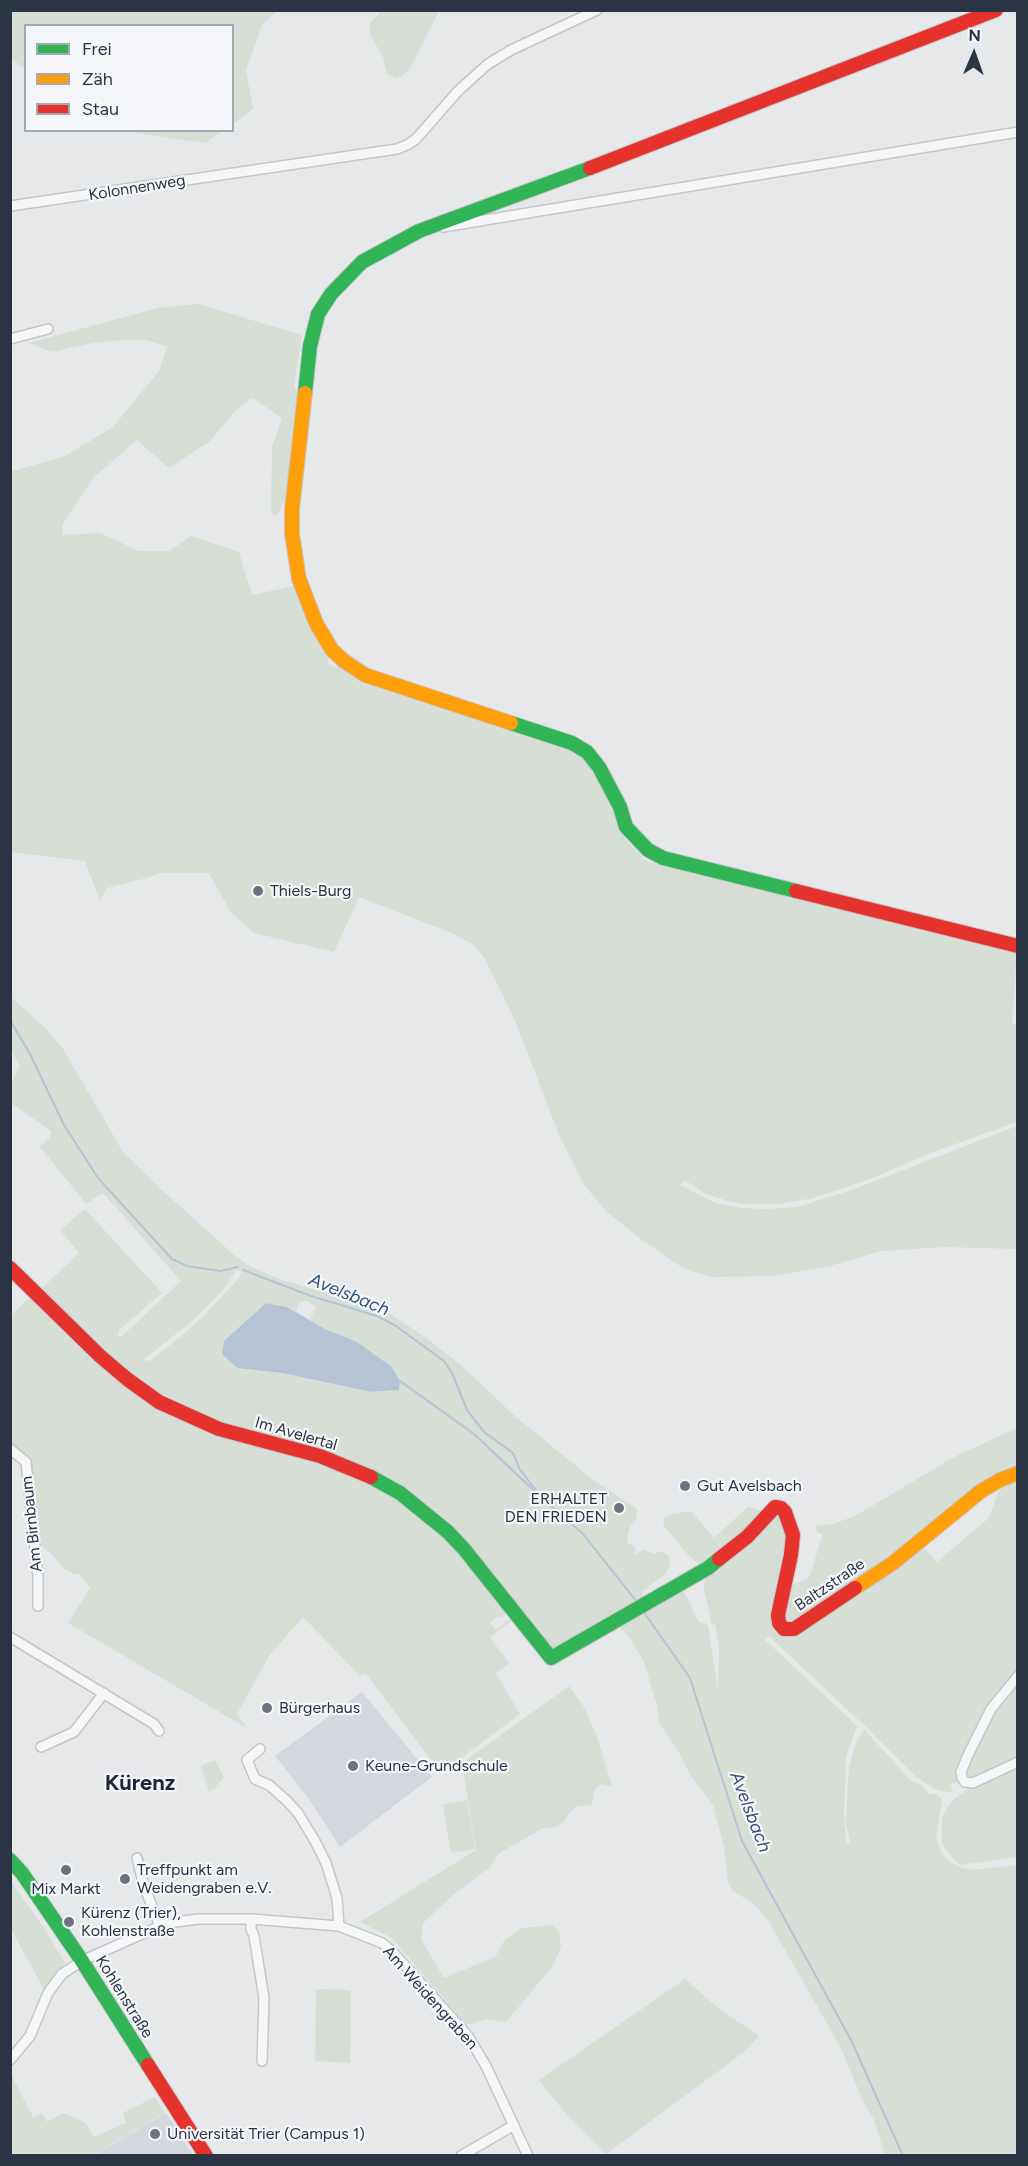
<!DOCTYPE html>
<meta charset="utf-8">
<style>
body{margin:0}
#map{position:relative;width:1028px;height:2166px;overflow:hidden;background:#e6e8ea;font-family:Figtree,sans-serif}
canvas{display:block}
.frame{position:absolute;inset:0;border:12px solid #2b3445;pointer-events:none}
.legend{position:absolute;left:24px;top:24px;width:210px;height:108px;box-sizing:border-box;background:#f4f6f9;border:2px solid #a4a8b1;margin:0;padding:8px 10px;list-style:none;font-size:18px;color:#2b3445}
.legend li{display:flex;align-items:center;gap:12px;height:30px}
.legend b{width:30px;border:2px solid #a4a8b1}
.north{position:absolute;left:944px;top:24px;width:60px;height:60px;-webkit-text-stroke:4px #f4f6f9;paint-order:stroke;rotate:2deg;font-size:16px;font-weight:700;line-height:24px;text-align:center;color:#2b3445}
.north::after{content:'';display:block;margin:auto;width:21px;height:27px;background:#2b3445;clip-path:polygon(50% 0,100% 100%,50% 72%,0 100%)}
</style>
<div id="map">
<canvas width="1028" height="2166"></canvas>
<div class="frame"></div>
<ul class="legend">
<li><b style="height:8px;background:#30b455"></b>Frei</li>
<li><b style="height:8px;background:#ff9f0a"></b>Zäh</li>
<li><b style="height:8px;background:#e5322d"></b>Stau</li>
</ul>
<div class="north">N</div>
</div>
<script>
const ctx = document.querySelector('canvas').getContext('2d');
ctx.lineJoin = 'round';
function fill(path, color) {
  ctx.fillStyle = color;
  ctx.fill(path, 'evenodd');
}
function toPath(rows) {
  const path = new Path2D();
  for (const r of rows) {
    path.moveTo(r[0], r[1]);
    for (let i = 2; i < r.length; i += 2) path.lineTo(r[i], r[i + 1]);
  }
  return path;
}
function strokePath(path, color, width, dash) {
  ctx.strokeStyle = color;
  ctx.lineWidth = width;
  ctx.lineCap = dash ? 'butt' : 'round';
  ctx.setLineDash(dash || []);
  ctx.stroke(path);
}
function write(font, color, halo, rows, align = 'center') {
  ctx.font = font + ' Figtree,sans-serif';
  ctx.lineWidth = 4.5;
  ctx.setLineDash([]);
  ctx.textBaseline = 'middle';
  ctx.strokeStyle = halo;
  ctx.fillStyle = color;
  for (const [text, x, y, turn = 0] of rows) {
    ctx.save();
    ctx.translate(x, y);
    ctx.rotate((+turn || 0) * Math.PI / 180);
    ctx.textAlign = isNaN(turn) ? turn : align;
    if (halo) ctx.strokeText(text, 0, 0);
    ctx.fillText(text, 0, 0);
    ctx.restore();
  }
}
const built = toPath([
 [362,1692,432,1777,340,1847,309,1799,275,1756],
 [166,2113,193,2155,94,2155]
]);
const green = toPath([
 [10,11,11,10,277,11,262,25,246,70,253,109,233,124,232,26,26,26,25,69,11,58],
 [381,11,439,11,409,70,402,76,396,78,387,74,383,57,370,35,370,23],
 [122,131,122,130,223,131,205,143],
 [198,304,302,335,294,386,300,399,287,496,277,515,271,514,272,447,282,418,253,398,236,410,209,442,169,468,137,440,93,478,63,524,62,535,100,533,139,551,169,551,191,536,239,552,252,595,295,586,330,665,472,717,574,750,591,765,607,797,623,836,646,861,1017,952,1012,1023,1017,1025,1017,1122,925,1155,868,1180,813,1198,779,1204,746,1204,728,1201,706,1194,685,1180,680,1185,715,1203,740,1208,765,1209,797,1207,852,1190,1017,1126,1017,1249,944,1247,881,1251,830,1266,773,1276,712,1277,693,1272,677,1264,642,1240,606,1211,585,1186,560,1137,514,1018,485,959,474,945,452,933,359,897,334,952,254,933,230,911,209,873,158,873,151,877,107,888,100,901,85,861,11,852,10,472,65,456,113,427,159,371,167,347,147,340,123,340,92,343,52,352,29,343,158,308],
 [11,997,45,1028,63,1049,123,1152,163,1191,234,1255,249,1266,281,1280,384,1310,428,1339,463,1367,516,1417,592,1479,637,1509,636,1520,630,1526,627,1539,628,1543,635,1546,635,1555,644,1549,654,1554,660,1551,668,1555,670,1565,666,1573,641,1593,646,1600,560,1648,552,1650,543,1643,464,1544,438,1520,402,1490,362,1470,340,1462,339,1465,396,1495,415,1509,447,1535,465,1555,494,1590,492,1592,508,1612,501,1618,498,1616,490,1623,496,1630,512,1617,514,1619,490,1637,509,1663,496,1674,520,1714,441,1773,366,1674,360,1676,303,1617,269,1656,237,1714,247,1728,68,1623,90,1588,80,1574,74,1574,63,1568,49,1551,39,1545,33,1470,30,1463,11,1446,11,1316,31,1296,85,1347,88,1338,38,1292,79,1253,60,1230,85,1209,162,1293,119,1330,118,1336,121,1337,181,1281,103,1193,86,1204,40,1147,50,1137,51,1131,11,1103,11,1084,20,1066,11,1050],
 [237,1270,242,1273,239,1278,204,1316,179,1338,149,1361,143,1360,191,1322,221,1292],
 [307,1301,316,1307,310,1320,325,1329,357,1342,392,1367,400,1381,399,1390,372,1392,282,1373,237,1368,222,1354,224,1341,266,1303,287,1307,296,1312,299,1302],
 [1017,1428,1017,1470,894,1558,789,1625,782,1617,789,1586,807,1579,810,1575,823,1534,817,1532,815,1526,833,1524,855,1516,956,1456],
 [1017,1477,1017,1759,980,1777,969,1780,959,1769,957,1782,950,1784,953,1793,935,1789,915,1776,865,1726,769,1636,765,1640,857,1726,846,1757,844,1812,846,1843,850,1842,846,1822,849,1768,855,1745,864,1729,911,1781,923,1786,928,1794,934,1794,942,1798,936,1837,942,1854,949,1862,960,1867,972,1870,1017,1865,1017,2155,885,2155,874,2120,862,2099,841,2048,768,1920,754,1904,733,1891,728,1882,724,1847,713,1805,689,1773,677,1749,659,1723,657,1705,644,1662,629,1637,618,1625,682,1587,698,1621,708,1625,718,1691,719,1647,715,1624,712,1625,703,1584,705,1582,708,1572,777,1515,780,1515,789,1530,778,1632,922,1546,937,1562,989,1518,998,1492,1002,1486],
 [748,1507,762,1511,757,1523,704,1565,696,1562,689,1556,663,1525,665,1517,669,1515,691,1511,714,1538],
 [569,1686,584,1707,596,1734,612,1786,600,1784,594,1791,593,1799,591,1805,577,1806,569,1813,564,1822,555,1827,543,1828,498,1854,490,1867,454,1894,423,1923,421,1939,444,1978,495,1957,504,1941,522,1928,552,1925,559,1931,561,1947,553,1966,506,2022,486,2019,466,2025,392,1938,360,1922,476,1850,462,1763],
 [215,1760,224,1777,215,1788,209,1792,201,1766],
 [1017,1765,1017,1857,961,1865,956,1862,942,1844,942,1818,947,1808,953,1800,972,1786],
 [467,1800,475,1849,451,1853,443,1804],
 [10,1880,46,1931,65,1963,45,1991,11,1929],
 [685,1979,718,2008,759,2036,745,2051,724,2067,606,2154,566,2114,539,2080],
 [316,1989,351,1990,350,2063,315,2061],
 [11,2074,33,2117,40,2114,43,2114,47,2122,63,2113,86,2123,94,2137,126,2123,123,2113,155,2097,165,2113,93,2155,11,2155]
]);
const water = toPath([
 [266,1303,287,1307,325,1329,357,1342,392,1367,400,1381,399,1390,372,1392,282,1373,237,1368,222,1354,224,1341]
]);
const stream = toPath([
 [10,1020,30,1054,64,1125,98,1178,172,1259,187,1266,220,1271,238,1267],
 [243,1270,311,1296,377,1316,396,1326,444,1361,452,1373,467,1410,484,1432,513,1453,519,1468,538,1493],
 [400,1381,474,1434,544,1500,583,1534,637,1602],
 [643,1611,690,1678,742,1841,852,2042,903,2156]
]);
const street = toPath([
 [10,206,397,149,407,145,416,139,459,90,488,64,511,50,597,10],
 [443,227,1018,132],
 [10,339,48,329],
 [10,1449,26,1462,38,1576,38,1606],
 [10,1637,154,1724,159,1731],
 [1018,1676,991,1709,968,1755,961,1772,962,1778,965,1782,973,1783,1018,1762],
 [41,1747,74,1732,104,1693],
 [260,1749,247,1760,255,1779,269,1785,287,1801,298,1813,315,1841,326,1863,337,1898,339,1926],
 [137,1858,144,1886,160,1926],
 [251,1919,251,1929,254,1936,264,1998,262,2061],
 [10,2060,30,2036,48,1993,62,1974,82,1961,135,1937,168,1923,198,1919,251,1919,339,1926,382,1943,391,1950,468,2036,486,2066,528,2156],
 [461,2156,514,2125]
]);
const fast = toPath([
 [305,393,310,346,318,314,331,294,362,262,419,231,590,168],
 [511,723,572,743,587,752,599,767,620,807,626,827,648,850,663,858,796,891],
 [371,1477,400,1493,448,1532,464,1549,551,1658,708,1568,719,1559],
 [10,1860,22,1873,82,1961,148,2065]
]);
const slow = toPath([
 [305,393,292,509,292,534,299,579,316,623,332,650,344,661,365,675,511,723],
 [855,1588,893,1563,981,1491,1000,1480,1018,1473]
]);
const jam = toPath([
 [590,168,996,10],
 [796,891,1018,946],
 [10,1268,100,1356,127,1379,159,1402,219,1429,320,1456,371,1477],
 [719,1559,747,1537,775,1507,781,1508,785,1512,793,1535,791,1555,778,1615,779,1623,784,1629,794,1629,855,1588],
 [148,2065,206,2156]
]);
const markers = [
 [258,891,6,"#6c737f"],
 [685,1486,6,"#6c737f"],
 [619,1508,6,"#6c737f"],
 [267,1708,6,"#6c737f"],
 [353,1766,6,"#6c737f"],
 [66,1870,6,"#6c737f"],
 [125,1879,6,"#6c737f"],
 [69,1922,6,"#6c737f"],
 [155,2134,6,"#6c737f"]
];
const streetNames = [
 ["Kolonnenweg",137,188,-9],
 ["Im Avelertal",296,1434,16],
 ["Am Birnbaum",32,1524,-96],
 ["Baltzstraße",830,1585,-34],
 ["Kohlenstraße",124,1997,58],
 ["Am Weidengraben",430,1998,48]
];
const poiNames = [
 ["Thiels-Burg",270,891],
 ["Gut Avelsbach",697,1486],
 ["ERHALTET",607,1499,"right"],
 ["DEN FRIEDEN",607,1517,"right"],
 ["Bürgerhaus",279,1708],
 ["Keune-Grundschule",365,1766],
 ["Treffpunkt am",137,1870],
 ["Weidengraben e.V.",137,1888],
 ["Mix Markt",66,1889,"center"],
 ["Kürenz (Trier),",81,1913],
 ["Kohlenstraße",81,1931],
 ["Universität Trier (Campus 1)",167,2134]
];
const waterNames = [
 ["Avelsbach",349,1295,22],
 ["Avelsbach",750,1812,69]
];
const districtNames = [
 ["Kürenz",140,1784]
];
fill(built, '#d4d7dd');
fill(green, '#d6ded6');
fill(water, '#b4c4d5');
strokePath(stream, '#b4c4d5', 2);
strokePath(street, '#c4c6c8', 12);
strokePath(fast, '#c4c6c8', 16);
strokePath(slow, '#c4c6c8', 16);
strokePath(jam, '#c4c6c8', 16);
strokePath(street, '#f5f6f7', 9);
strokePath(fast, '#30b455', 14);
strokePath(slow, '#ff9f0a', 14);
strokePath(jam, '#e5322d', 14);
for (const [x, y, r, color] of markers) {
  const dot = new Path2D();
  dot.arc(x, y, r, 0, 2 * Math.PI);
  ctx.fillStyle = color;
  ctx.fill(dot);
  strokePath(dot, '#f4f6f9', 2);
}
write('16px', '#2b3445', '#f4f6f9', streetNames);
write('16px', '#2b3445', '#f4f6f9', poiNames, 'left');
write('italic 18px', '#34527a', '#f4f6f9', waterNames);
write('bold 22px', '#1d2536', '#f4f6f9', districtNames);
</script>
